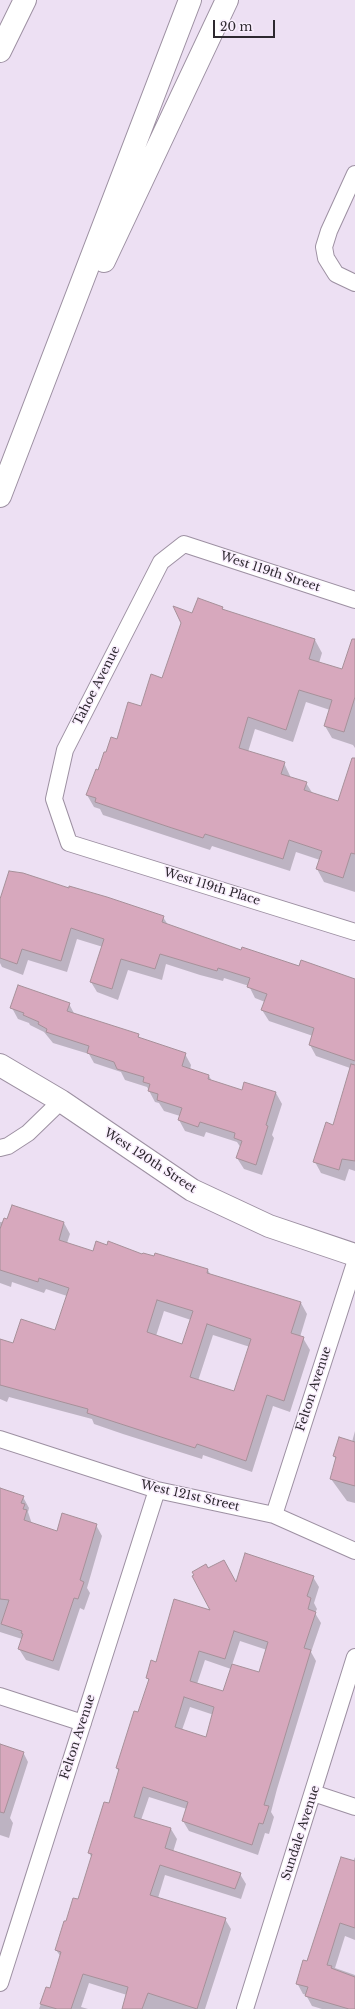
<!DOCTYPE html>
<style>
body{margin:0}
#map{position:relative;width:355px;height:2009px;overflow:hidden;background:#ede0f3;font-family:"Libre Baskerville",serif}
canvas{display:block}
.scale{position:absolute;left:213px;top:20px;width:62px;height:18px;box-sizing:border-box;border:2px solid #2d282f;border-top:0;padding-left:5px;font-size:12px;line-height:14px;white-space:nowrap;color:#2d282f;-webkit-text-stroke:3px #f9eefd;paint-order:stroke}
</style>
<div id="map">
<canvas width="355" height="2009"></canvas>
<div class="scale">20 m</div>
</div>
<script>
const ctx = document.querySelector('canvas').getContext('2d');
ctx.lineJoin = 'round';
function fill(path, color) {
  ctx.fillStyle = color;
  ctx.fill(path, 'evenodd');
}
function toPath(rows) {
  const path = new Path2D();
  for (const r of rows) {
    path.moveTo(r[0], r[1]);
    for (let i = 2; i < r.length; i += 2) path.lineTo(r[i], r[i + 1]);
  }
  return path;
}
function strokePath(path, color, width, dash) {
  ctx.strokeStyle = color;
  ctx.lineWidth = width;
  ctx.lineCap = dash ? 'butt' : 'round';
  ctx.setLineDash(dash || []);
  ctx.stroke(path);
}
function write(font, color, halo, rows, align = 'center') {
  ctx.font = font + ' "Libre Baskerville",serif';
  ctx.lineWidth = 3;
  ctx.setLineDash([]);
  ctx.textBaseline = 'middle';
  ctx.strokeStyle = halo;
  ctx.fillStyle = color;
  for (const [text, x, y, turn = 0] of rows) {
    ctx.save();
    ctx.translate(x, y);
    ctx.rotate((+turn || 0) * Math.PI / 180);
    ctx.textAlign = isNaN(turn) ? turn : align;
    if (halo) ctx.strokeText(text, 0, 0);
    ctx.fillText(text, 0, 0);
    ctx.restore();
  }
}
const shadow = toPath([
 [222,608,223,610,315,640,322,653,319,663,342,670,355,653,355,748,353,745,332,738,325,726,330,710,306,702,293,742,255,729,248,752,284,763,291,778,306,783,313,794,338,802,355,786,355,892,324,882,317,869,320,860,296,852,290,871,212,846,210,850,103,815,100,809,94,807,87,795,96,770,99,771,111,738,118,740,163,679,193,615],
 [69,889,163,917,168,925,242,951,355,980,355,1171,349,1169,345,1181,321,1173,315,1162,334,1126,350,1068,316,1056,310,1045,313,1036,269,1021,262,1010,265,1002,255,998,249,986,224,978,223,981,200,975,166,964,162,980,128,970,118,1000,97,992,91,982,103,947,77,939,67,972,28,960,23,975,2,967,0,963,0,902],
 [69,1004,75,1015,138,1035,141,1040,185,1054,191,1065,190,1070,209,1076,212,1081,243,1091,276,1093,282,1104,272,1135,274,1138,262,1175,244,1169,237,1158,241,1148,237,1142,206,1132,204,1137,185,1131,179,1120,180,1116,164,1111,159,1103,155,1102,147,1087,125,1080,121,1072,94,1063,89,1054,53,1043,44,1032,30,1025,29,1023,18,1019,12,1008],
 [0,1222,64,1223,70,1234,67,1243,93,1252,143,1256,207,1269,211,1275,301,1303,307,1314,300,1337,303,1338,310,1350,290,1412,273,1406,252,1472,203,1455,202,1459,123,1434,94,1424,92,1419,9,1397,7,1402,0,1399,0,1340,19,1345,56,1331,67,1296,46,1289,44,1293,12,1282,11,1287,0,1283],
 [164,1311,191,1320,183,1345,156,1336],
 [213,1335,250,1347,235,1392,198,1381],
 [355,1431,355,1503,347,1501,331,1479,336,1460,334,1456,352,1442],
 [0,1489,23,1497,29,1508,28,1512,32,1524,57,1532,96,1525,102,1536,87,1588,90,1593,84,1610,80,1608,59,1671,26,1660,19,1649,22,1639,0,1632],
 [208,1569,236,1584,313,1577,319,1587,314,1603,317,1609,315,1613,321,1623,311,1652,316,1661,277,1789,271,1812,274,1817,269,1834,265,1833,258,1855,189,1831,183,1821,187,1809,149,1797,141,1820,171,1829,177,1839,173,1852,240,1874,246,1884,241,1899,165,1875,158,1898,225,1919,231,1929,205,2009,123,2009,127,1995,89,1983,81,2007,88,2009,39,2009,47,1988,50,1989,61,1957,56,1950,66,1923,78,1901,92,1858,89,1853,109,1804,119,1773,117,1768,139,1714,149,1681,147,1677,156,1663,212,1612],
 [240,1641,267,1650,259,1673,232,1665],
 [205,1660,231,1669,224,1692,197,1684],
 [190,1707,214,1715,207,1739,182,1730],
 [0,1745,23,1752,28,1762,10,1818,13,1823,9,1838,0,1835],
 [355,1857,355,1940,345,1936,335,1968,355,1975,355,2009,322,2009,312,2006,306,1995,303,1994,297,1983]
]);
const building = toPath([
 [198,598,223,607,222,609,315,639,309,659,342,669,352,639,355,639,355,697,344,732,324,726,332,700,299,690,286,730,248,717,239,748,285,762,281,774,307,782,304,790,338,801,352,758,355,758,355,854,351,853,343,878,316,869,322,851,289,840,283,859,205,834,203,838,169,827,95,802,96,798,86,795,96,769,98,770,104,752,106,752,111,737,117,739,128,702,141,706,151,674,162,678,181,623,173,606,192,613,198,598],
 [9,871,23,873,69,888,69,886,107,897,164,916,162,922,241,950,242,947,299,966,301,960,355,979,355,1061,309,1045,314,1028,261,1010,267,994,247,987,250,978,218,968,217,971,160,954,155,969,121,959,112,989,90,982,104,939,71,928,61,961,22,949,17,964,0,958,0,899,9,871],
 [18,985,70,1003,67,1011,139,1034,138,1037,186,1053,182,1066,209,1075,208,1079,242,1090,244,1082,276,1092,266,1125,268,1126,256,1165,236,1158,242,1141,234,1138,235,1133,200,1122,198,1127,178,1120,182,1108,157,1100,158,1094,148,1091,150,1084,143,1082,144,1077,117,1069,114,1062,87,1053,89,1046,46,1032,47,1029,38,1024,39,1022,23,1015,24,1013,10,1008,18,985],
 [351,1064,355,1065,355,1161,342,1159,339,1170,313,1162,326,1122,333,1125,351,1064],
 [12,1205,64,1222,59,1240,93,1251,96,1241,107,1245,108,1241,142,1254,143,1253,154,1256,155,1253,208,1269,207,1273,301,1302,291,1333,304,1337,284,1401,267,1395,246,1461,197,1444,195,1448,87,1413,88,1409,0,1385,0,1339,13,1343,21,1319,55,1330,69,1288,39,1278,38,1282,0,1270,0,1229,4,1218,7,1219,12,1205],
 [157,1300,193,1311,182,1344,147,1332,157,1300],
 [207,1324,251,1339,234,1391,190,1377,207,1324],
 [339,1437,355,1442,355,1486,330,1479,336,1457,333,1456,339,1437],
 [0,1488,24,1496,21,1503,25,1504,23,1509,27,1510,24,1520,57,1531,62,1513,97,1524,80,1580,84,1582,78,1599,74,1598,53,1661,18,1649,23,1634,21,1633,22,1631,1,1624,9,1600,0,1599,0,1488],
 [245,1553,314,1576,307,1596,311,1598,308,1609,316,1612,304,1648,311,1650,272,1779,264,1805,269,1806,263,1824,259,1823,252,1845,182,1821,188,1802,143,1787,134,1817,171,1828,165,1848,241,1873,235,1889,160,1865,150,1895,226,1918,197,2009,148,1993,142,2009,122,2009,128,1987,83,1974,71,2009,57,2009,40,2004,46,1987,50,1988,61,1952,55,1950,64,1921,66,1921,73,1898,78,1899,92,1854,88,1853,104,1802,109,1803,119,1769,116,1768,134,1711,138,1712,149,1679,146,1678,151,1660,156,1662,174,1599,210,1610,192,1576,194,1575,192,1572,206,1564,208,1568,224,1560,236,1582,245,1553],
 [234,1631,268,1642,259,1672,232,1664,223,1691,190,1681,199,1651,225,1659,234,1631],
 [184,1697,214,1707,206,1737,175,1727,184,1697],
 [0,1744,24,1752,4,1813,0,1812,0,1744],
 [341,1857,355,1861,355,1928,340,1923,327,1965,332,1966,331,1968,355,1977,355,2009,349,2009,305,1996,308,1987,296,1984,303,1960,307,1961,341,1857]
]);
const street = toPath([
 [355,174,329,231,324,247,326,258,336,274,355,283],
 [355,600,184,544,161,562,65,750,54,799,69,843,355,932],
 [0,1148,8,1146,28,1133,61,1101],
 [0,1439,157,1490,274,1515,355,1551],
 [274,1515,355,1263],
 [0,1696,83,1723],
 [313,1793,355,1807],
 [0,1983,157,1490],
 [245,2009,355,1657]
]);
const secondary = toPath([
 [0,1065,61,1101,192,1190,269,1226,355,1255]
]);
const highway = toPath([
 [0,51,25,0],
 [104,261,227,0],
 [0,496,190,0]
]);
const streetNames = [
 ["West 119th Street",270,572,18],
 ["Tahoe Avenue",97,686,-63],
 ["West 119th Place",212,887,17],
 ["West 120th Street",150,1161,33],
 ["Felton Avenue",314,1389,-72],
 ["West 121st Street",190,1496,13],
 ["Felton Avenue",78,1737,-72],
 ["Sundale Avenue",301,1833,-72]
];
fill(shadow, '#0003');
fill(building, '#d7a8bd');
strokePath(building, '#a69099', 1);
strokePath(street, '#9d90a2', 18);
strokePath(secondary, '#9d90a2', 24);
strokePath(highway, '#9d90a2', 24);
strokePath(street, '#fff', 16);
strokePath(secondary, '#fff', 22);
strokePath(highway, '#fff', 22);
write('12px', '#2d282f', '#f9eefd', streetNames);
</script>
